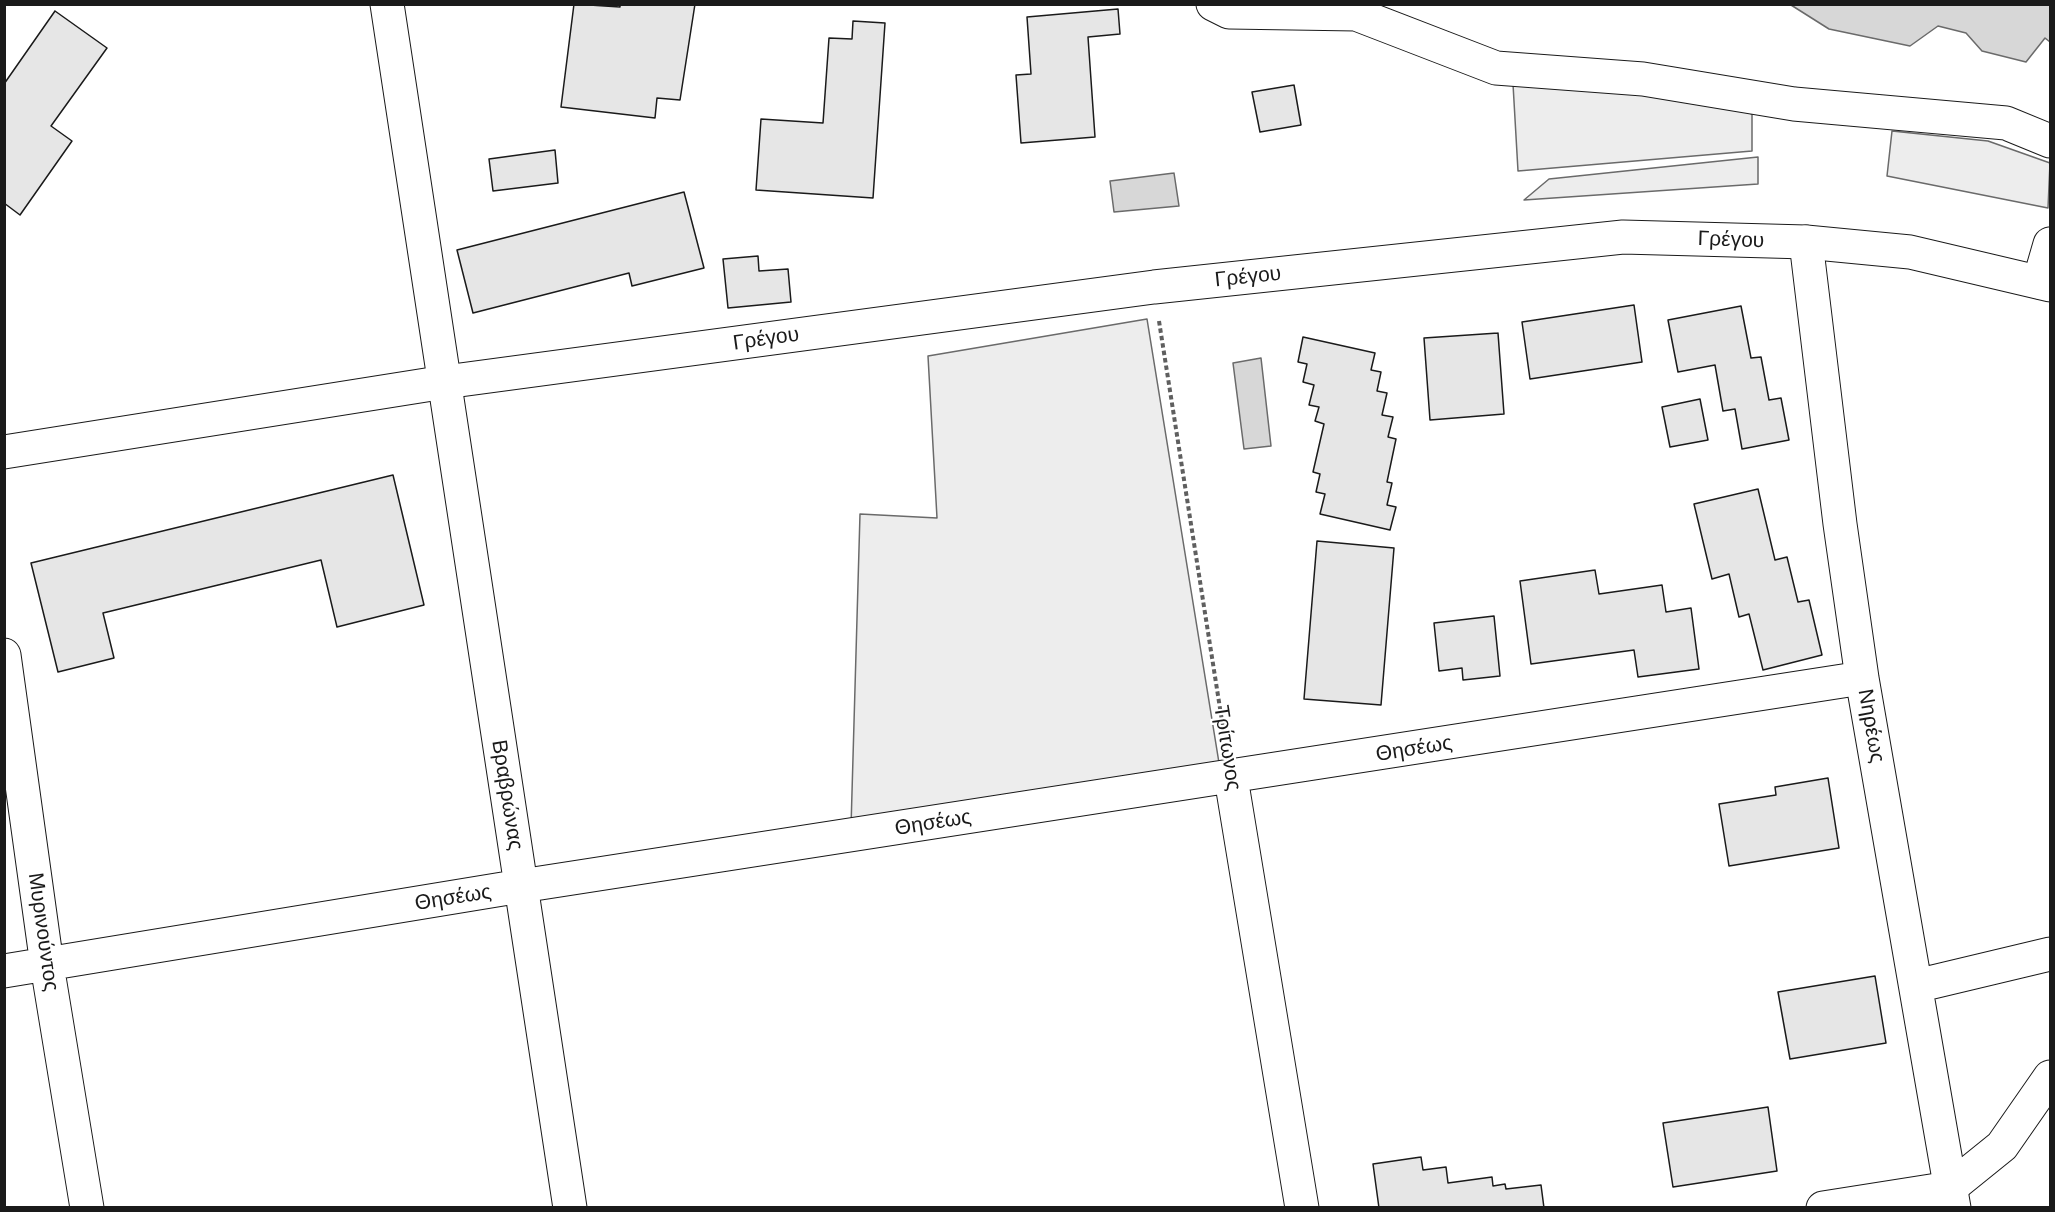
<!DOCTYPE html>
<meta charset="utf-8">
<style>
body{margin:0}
#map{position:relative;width:2055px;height:1212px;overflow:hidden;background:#fff;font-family:Rubik,sans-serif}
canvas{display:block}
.frame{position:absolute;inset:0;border:6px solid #1a1a1a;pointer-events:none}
</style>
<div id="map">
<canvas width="2055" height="1212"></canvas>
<div class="frame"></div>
</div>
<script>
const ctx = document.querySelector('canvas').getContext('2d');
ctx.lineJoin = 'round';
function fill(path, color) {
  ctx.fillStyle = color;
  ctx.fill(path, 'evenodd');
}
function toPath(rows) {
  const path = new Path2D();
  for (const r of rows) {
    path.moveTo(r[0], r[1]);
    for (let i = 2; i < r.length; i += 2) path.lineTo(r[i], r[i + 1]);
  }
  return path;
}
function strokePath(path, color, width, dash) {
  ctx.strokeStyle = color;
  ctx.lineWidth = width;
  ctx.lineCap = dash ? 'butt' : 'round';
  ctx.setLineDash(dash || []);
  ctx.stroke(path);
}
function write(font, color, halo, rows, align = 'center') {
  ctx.font = font + ' Rubik,sans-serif';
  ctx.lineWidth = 4.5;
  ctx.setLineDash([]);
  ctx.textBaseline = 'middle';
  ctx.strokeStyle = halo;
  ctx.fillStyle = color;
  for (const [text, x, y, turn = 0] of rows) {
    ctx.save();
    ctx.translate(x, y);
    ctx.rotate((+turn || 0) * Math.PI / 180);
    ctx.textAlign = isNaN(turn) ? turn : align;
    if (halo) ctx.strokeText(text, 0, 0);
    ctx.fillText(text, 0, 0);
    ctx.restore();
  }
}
const built = toPath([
 [1633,83,1725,104,1752,114,1752,151,1518,171,1513,84,1633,83],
 [1892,131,1988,141,2050,163,2048,208,1887,176,1892,131],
 [1758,157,1758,184,1524,200,1549,179,1758,157],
 [1147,319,1220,769,851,827,860,514,937,518,928,356,1147,319]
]);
const water = toPath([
 [1791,5,2050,5,2050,42,2045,38,2026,62,1982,51,1966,33,1938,26,1910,46,1829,29,1791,5],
 [1174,173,1179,206,1114,212,1110,181,1174,173],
 [1261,358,1271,446,1244,449,1233,363,1261,358]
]);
const building = toPath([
 [574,4,620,7,620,4,695,4,680,100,657,98,655,118,561,107,574,4],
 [1118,9,1120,34,1088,37,1095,137,1021,143,1016,75,1031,74,1027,17,1118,9],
 [55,11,107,48,51,126,72,141,20,215,4,203,4,84,55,11],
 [853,21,885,23,873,198,756,190,761,119,823,123,829,38,852,39,853,21],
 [1294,85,1301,125,1260,132,1252,92,1294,85],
 [555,150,558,183,493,191,489,159,555,150],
 [684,192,704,268,632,286,629,273,473,313,457,250,684,192],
 [758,256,759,271,788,269,791,302,728,308,723,259,758,256],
 [1634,305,1642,362,1530,379,1522,322,1634,305],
 [1741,306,1751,358,1761,357,1769,400,1781,398,1789,440,1742,449,1735,409,1723,411,1715,365,1678,372,1668,320,1741,306],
 [1498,333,1504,414,1430,420,1424,338,1498,333],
 [1303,337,1375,353,1371,370,1381,372,1377,391,1387,393,1382,415,1393,417,1388,437,1396,439,1387,482,1392,483,1387,505,1396,507,1390,530,1320,514,1325,494,1316,492,1320,474,1313,472,1324,424,1315,421,1319,407,1309,405,1314,385,1303,382,1307,364,1298,362,1303,337],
 [1700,399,1708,440,1670,447,1662,407,1700,399],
 [393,475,424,605,337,627,321,560,103,613,114,658,58,672,31,563,393,475],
 [1758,489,1775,560,1787,557,1798,602,1809,600,1822,655,1763,670,1749,614,1739,617,1729,574,1712,579,1694,504,1758,489],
 [1317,541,1394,548,1381,705,1304,699,1317,541],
 [1595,570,1599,594,1662,585,1666,612,1691,608,1699,669,1638,677,1634,650,1531,664,1520,581,1595,570],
 [1494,616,1500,676,1463,680,1462,668,1439,671,1434,623,1494,616],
 [1828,778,1839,848,1729,866,1719,804,1776,795,1775,787,1828,778],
 [1875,976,1886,1043,1790,1059,1778,992,1875,976],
 [1768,1107,1777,1171,1673,1187,1663,1123,1768,1107],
 [1421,1157,1423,1170,1446,1167,1448,1183,1492,1177,1493,1186,1505,1184,1506,1189,1541,1185,1544,1208,1379,1208,1373,1164,1421,1157]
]);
const path = toPath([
 [1159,321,1225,740]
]);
const minor = toPath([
 [387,4,570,1208],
 [1213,4,1229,12,1356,14,1496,68,1643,79,1794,104,2006,123,2050,141],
 [1806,242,1840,524,1862,678,1954,1208],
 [2039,282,2050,244],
 [4,655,47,965,87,1208],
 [1231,778,1302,1208],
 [4,971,521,886,1862,678],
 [1916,986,2050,954]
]);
const major = toPath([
 [4,452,445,382,1154,287,1623,237,1806,242,1910,252,2050,285],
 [1823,1208,1950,1188,2002,1146,2050,1077]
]);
const streetNames = [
 ["Γρέγου",1731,240,2],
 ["Γρέγου",1248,277,-6],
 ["Γρέγου",766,339,-8],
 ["Νηρέως",1871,726,80],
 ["Τρίτωνος",1227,748,81],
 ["Θησέως",1414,749,-9],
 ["Βραβρώνας",507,795,81],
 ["Θησέως",933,823,-9],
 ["Θησέως",453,898,-9],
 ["Μυρινούντος",43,932,82]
];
fill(built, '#ededed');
strokePath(built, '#6a6a6a', 1.5);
fill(water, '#d7d7d7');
strokePath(water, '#6a6a6a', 1.5);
fill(building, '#e6e6e6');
strokePath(building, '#1a1a1a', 1.5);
strokePath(minor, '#1a1a1a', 35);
strokePath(major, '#1a1a1a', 35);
strokePath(path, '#5f5f5f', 4, [4.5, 3]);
strokePath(minor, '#fff', 33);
strokePath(major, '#fff', 33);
write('21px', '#1a1a1a', '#fff', streetNames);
</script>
